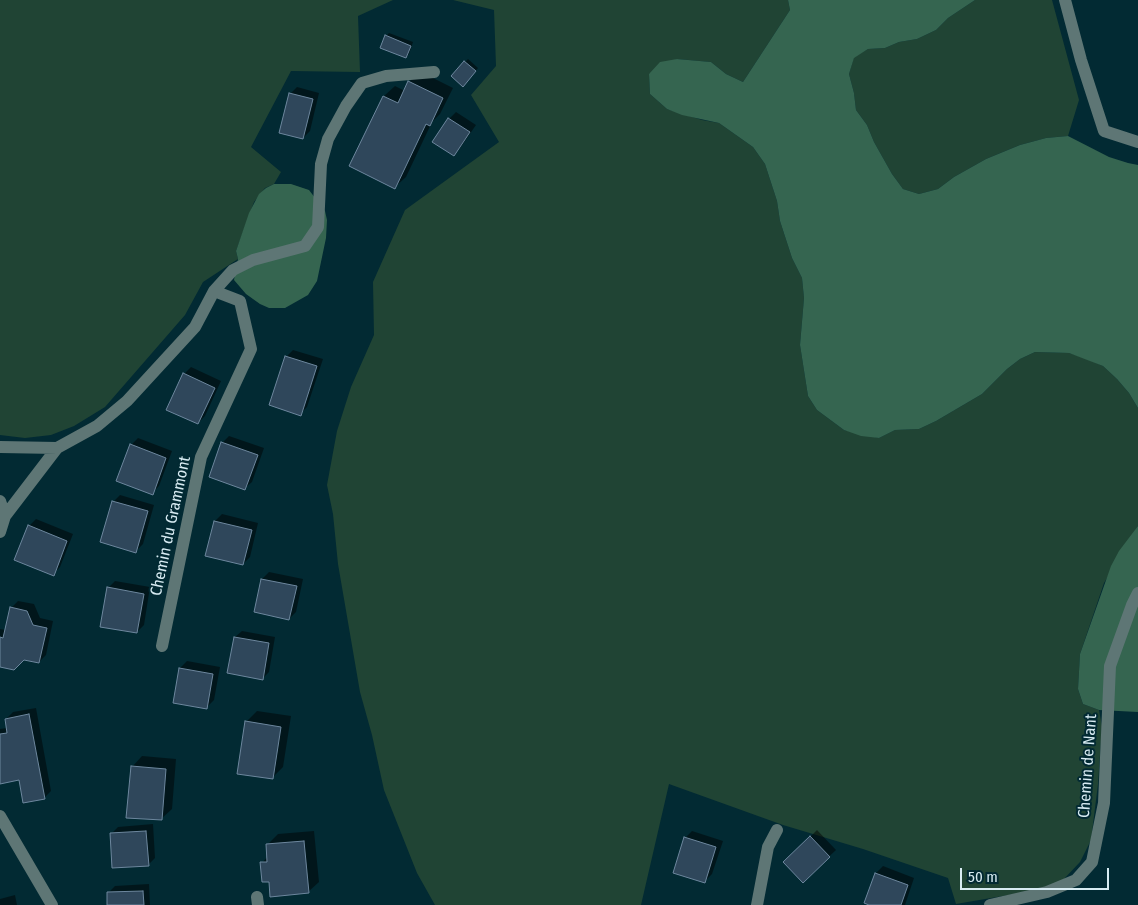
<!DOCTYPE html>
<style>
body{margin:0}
#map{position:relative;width:1138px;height:905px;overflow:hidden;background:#022a33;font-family:"Fira Sans Condensed",sans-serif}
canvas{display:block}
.scale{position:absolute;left:960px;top:868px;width:149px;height:22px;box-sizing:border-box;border:2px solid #d7ebf2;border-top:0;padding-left:6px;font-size:15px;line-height:18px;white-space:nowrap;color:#d7ebf2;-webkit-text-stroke:4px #022a33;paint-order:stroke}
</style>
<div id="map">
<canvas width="1138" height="905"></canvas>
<div class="scale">50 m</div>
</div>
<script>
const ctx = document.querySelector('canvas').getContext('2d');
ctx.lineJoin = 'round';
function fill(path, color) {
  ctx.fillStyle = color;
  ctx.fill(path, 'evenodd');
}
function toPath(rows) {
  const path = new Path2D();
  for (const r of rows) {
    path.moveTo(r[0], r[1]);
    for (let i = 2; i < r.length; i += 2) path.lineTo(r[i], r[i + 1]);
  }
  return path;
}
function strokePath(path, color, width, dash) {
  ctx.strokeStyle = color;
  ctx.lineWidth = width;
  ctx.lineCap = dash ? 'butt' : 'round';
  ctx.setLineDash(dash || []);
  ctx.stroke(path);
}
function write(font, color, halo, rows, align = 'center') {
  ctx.font = font + ' "Fira Sans Condensed",sans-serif';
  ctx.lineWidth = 4;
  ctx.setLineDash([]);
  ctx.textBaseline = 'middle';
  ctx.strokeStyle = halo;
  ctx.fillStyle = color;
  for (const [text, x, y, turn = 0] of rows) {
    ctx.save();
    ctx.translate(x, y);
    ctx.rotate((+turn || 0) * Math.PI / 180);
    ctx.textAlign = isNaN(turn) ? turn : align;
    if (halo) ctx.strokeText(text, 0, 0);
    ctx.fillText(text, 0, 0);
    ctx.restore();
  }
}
const green = toPath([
 [0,0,393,0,358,16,360,72,291,71,251,147,281,172,274,184,265,188,254,202,236,251,238,259,203,282,185,315,105,407,74,426,51,435,25,438,0,435],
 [453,0,788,0,790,10,743,82,726,74,711,62,677,59,649,74,650,94,667,109,702,120,719,123,753,147,765,164,777,201,780,221,792,258,802,278,804,298,800,345,808,396,817,410,844,430,879,438,895,430,919,429,936,421,982,394,1007,369,1020,359,1035,352,1069,353,1085,358,1103,366,1117,379,1129,393,1138,408,1138,526,1104,583,1080,654,1078,689,1083,704,1099,710,1102,726,1098,784,1091,840,1080,862,1063,880,1038,890,956,904,948,878,863,849,783,825,669,784,641,905,435,905,417,873,384,790,372,735,360,692,338,564,333,514,327,485,337,431,351,387,374,335,373,282,405,210,499,142,471,95,496,66,494,10],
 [975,0,1052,0,1079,100,1068,136,1046,138,1020,145,986,159,954,177,938,189,919,194,903,189,892,174,874,142,867,125,856,110,854,93,849,74,854,57,868,49,885,48,899,42,917,39,936,30,948,18]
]);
const forest = toPath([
 [788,0,975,0,948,18,936,30,917,39,899,42,885,48,868,49,854,58,849,74,854,93,856,110,867,125,874,142,892,174,903,189,919,194,938,189,954,177,986,159,1020,145,1046,138,1068,136,1109,157,1128,163,1138,165,1138,408,1129,393,1117,379,1103,366,1069,353,1035,352,1020,359,1007,369,982,394,936,421,919,429,895,430,879,438,861,436,844,430,817,410,808,396,800,345,804,298,802,278,792,258,780,221,777,201,765,164,753,147,719,123,682,115,667,109,650,94,649,74,660,62,677,59,711,62,726,74,743,82,790,10],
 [274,184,291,184,309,190,325,211,327,220,326,238,317,281,308,295,285,308,269,308,260,304,246,294,234,280,238,259,236,251,249,213,259,194,266,188],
 [1138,526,1138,712,1099,710,1083,704,1078,689,1080,654,1111,566,1119,551]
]);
const shadow = toPath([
 [389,33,413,42,409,54,406,57,386,36],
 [468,59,478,68,466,82,452,76],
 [419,71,453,88,440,114,432,122,406,177,395,187,351,166,384,96,395,86,405,91,409,82],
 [297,87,319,93,310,131,303,138,290,94],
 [456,112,476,125,460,148,454,155,449,119],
 [293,350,323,359,307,407,300,414,286,357],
 [191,367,221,381,205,416,198,423,184,374],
 [229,436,264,448,252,482,245,488,222,443],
 [138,438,172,451,159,486,152,493,131,445],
 [120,495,154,505,143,544,136,551,113,502],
 [222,514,258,523,250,557,243,564,207,555,215,521],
 [36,519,73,534,60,567,53,574,29,526],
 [269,572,303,579,296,612,289,619,256,611,262,579],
 [115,581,150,587,144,625,137,632,108,588],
 [18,601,34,604,40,618,53,621,46,655,39,662,24,658,0,665,0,629,6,630,11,608],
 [242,631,275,637,269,672,262,679,235,637],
 [187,661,220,667,214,700,207,707,180,668],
 [36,708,51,791,44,798,20,779,0,783,0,729,7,728,6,719,13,712],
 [257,711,291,716,283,767,272,778,246,722],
 [142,756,176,759,172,809,161,819,132,767],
 [153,824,155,858,148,865,111,834,118,827],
 [817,830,836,850,803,881,785,862],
 [314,831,319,882,308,892,270,880,262,863,268,856,267,845,278,834],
 [692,831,723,841,712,874,705,881,685,838],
 [883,866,914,878,905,905,873,905,876,873],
 [149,884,150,905,109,905,108,893,115,886],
 [15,895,17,905,0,905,0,899]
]);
const building = toPath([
 [385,35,411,46,406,58,380,48,385,35],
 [464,61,476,71,463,87,451,76,464,61],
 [408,81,443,98,430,126,426,124,395,189,349,166,383,96,398,103,408,81],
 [289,93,313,99,303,139,279,133,289,93],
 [448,118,470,132,454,156,432,142,448,118],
 [285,356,317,366,301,416,269,405,285,356],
 [183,373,215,388,198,424,166,410,183,373],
 [221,442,258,455,245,490,209,477,221,442],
 [130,444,166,458,153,495,116,481,130,444],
 [112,501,148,511,136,553,100,542,112,501],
 [214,521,252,530,243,565,205,556,214,521],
 [28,525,67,541,54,576,14,560,28,525],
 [261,579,297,586,289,620,254,612,261,579],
 [107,587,144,594,137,633,100,627,107,587],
 [10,607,27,611,33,625,47,628,39,663,24,660,14,670,0,667,0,637,3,638,10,607],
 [234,637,269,643,263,680,227,673,234,637],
 [179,668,213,674,207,709,173,703,179,668],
 [29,714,45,799,23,803,19,780,0,784,0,734,7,733,5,719,29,714],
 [245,721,281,727,273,779,237,774,245,721],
 [131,766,166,769,162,820,126,818,131,766],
 [146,831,149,866,112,868,110,833,146,831],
 [810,836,830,857,803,883,783,862,810,836],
 [684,837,716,847,705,883,673,873,684,837],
 [304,841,309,893,270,897,269,882,262,882,260,862,267,862,266,844,304,841],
 [875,873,908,885,901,905,869,905,864,903,875,873],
 [143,891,144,905,107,905,107,892,143,891]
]);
const minor = toPath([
 [1065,0,1081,60,1104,131,1138,142],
 [0,447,57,448,97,426,127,401,195,327,214,291,233,270,253,260,305,246,318,227,321,164,328,139,346,106,362,83,386,76,434,72],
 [0,501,5,516,0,532],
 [5,516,57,448],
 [162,646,201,457,251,349,240,301,214,291],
 [0,816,52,905],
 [257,897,258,905],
 [757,905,768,847,777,830],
 [990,905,1047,892,1076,880,1092,862,1104,803,1110,666,1132,605,1138,593]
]);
const streetNames = [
 ["Chemin du Grammont",171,526,-78],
 ["Chemin de Nant",1088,766,-86]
];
fill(green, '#204434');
fill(forest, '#356550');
fill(shadow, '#0007');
fill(building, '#2f475b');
strokePath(building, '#6d879e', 1);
strokePath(minor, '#5e7675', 12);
write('16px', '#d7ebf2', '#022a33', streetNames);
</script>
